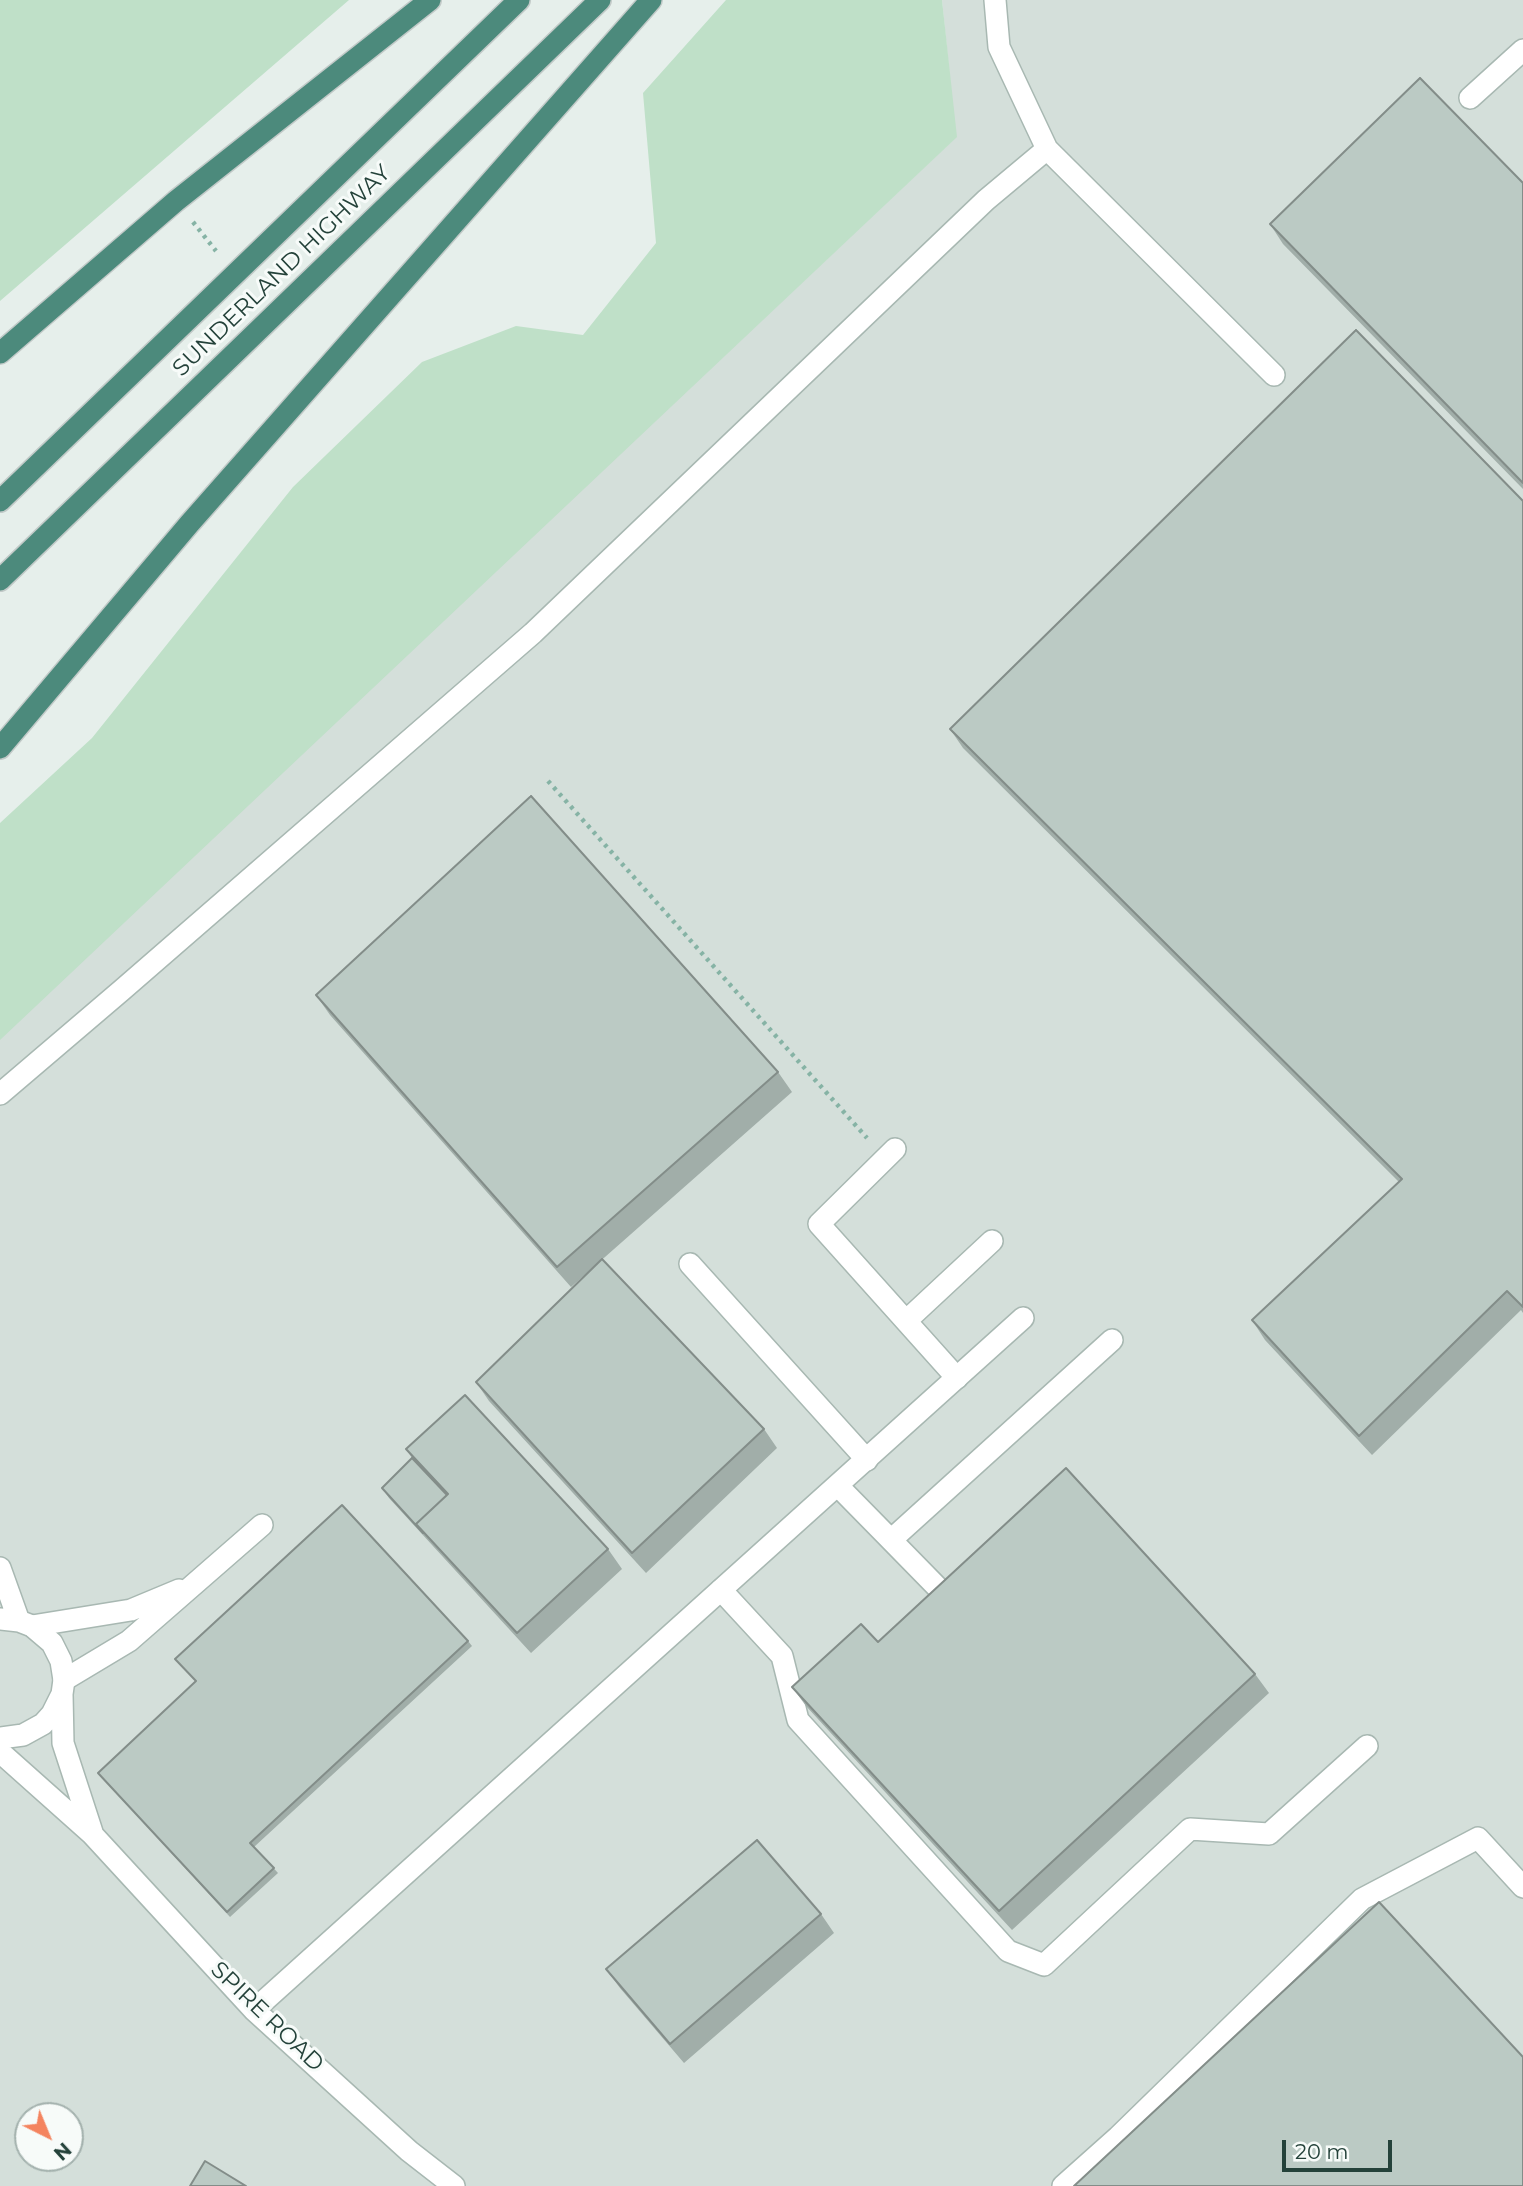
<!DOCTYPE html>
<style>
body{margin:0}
#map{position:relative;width:1523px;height:2186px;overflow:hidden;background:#e6efeb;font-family:Montserrat,sans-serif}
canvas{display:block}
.north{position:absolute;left:14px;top:2102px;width:70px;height:70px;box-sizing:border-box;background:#f7fbf9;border:2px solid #a3b1ad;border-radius:50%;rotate:137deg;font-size:19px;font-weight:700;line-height:28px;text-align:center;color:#24423a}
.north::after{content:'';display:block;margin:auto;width:24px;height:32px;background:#f4845f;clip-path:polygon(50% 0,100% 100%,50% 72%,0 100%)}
.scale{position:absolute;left:1282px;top:2140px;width:110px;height:32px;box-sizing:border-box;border:4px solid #24423a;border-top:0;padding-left:9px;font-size:21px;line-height:24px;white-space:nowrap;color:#24423a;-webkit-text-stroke:5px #f7fbf9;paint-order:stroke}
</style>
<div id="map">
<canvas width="1523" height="2186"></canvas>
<div class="north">N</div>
<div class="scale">20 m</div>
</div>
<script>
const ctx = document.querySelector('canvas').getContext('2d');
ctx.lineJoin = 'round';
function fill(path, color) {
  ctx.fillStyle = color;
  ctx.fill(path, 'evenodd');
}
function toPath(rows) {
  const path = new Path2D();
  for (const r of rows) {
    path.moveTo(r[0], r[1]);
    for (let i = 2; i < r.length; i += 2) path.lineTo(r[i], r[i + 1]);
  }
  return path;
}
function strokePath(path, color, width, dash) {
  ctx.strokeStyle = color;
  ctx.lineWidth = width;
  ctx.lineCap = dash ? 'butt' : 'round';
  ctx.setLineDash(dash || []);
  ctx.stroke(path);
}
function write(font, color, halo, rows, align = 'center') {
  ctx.font = font + ' Montserrat,sans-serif';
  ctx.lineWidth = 6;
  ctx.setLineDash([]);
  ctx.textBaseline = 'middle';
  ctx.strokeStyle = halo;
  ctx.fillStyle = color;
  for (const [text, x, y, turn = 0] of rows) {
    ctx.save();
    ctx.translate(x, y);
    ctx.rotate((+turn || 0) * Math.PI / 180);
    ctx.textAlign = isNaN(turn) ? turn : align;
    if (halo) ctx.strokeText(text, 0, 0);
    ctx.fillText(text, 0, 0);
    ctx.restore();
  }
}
const built = toPath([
 [942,0,1523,0,1523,2186,0,2186,0,1037,956,137],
 [28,2116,70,2116,70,2158,28,2158]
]);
const green = toPath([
 [0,0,349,0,0,301],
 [726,0,942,0,957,137,0,1040,0,823,92,738,293,487,422,362,516,326,583,335,656,243,643,93]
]);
const path = toPath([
 [193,222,216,251],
 [548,781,867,1138]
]);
const service = toPath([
 [895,1149,819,1224,957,1378],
 [690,1264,867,1460],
 [906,1321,992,1241],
 [838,1486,891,1540,1112,1340],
 [891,1540,938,1588],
 [721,1590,782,1656,798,1720,1008,1951,1044,1965,1190,1829,1269,1834,1367,1746],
 [32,1626,131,1610,179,1590],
 [64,1680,129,1641,262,1525],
 [1063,2186,1118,2137,1362,1899,1478,1838,1523,1887]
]);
const minor = toPath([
 [1470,98,1523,50],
 [1047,149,1274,375],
 [0,1094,122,990,533,633,986,200,1047,149,999,47,995,0],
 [0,1568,19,1621],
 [0,1619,19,1621,32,1626,52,1643,61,1661,64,1680,62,1694,63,1743,92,1832],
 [0,1738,23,1735,43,1724,52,1714,61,1696],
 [0,1752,92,1834,254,2010,409,2151,454,2186],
 [254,2010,1023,1318]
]);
const trunk = toPath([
 [0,353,176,201,430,0],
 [0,501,519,0],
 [0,580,600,0],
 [0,748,190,523,651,0]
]);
const wall = toPath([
 [1523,183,1523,489,1283,244,1270,224],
 [1523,501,1523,1313,1521,1310,1372,1455,1265,1340,1252,1320,1399,1182,963,748,950,729],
 [316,995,778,1072,792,1092,571,1287,330,1015],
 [476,1382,764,1429,777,1448,646,1573,489,1401],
 [406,1449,608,1549,622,1569,531,1653,389,1498,382,1488,412,1458],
 [468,1641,472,1646,254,1847,278,1873,230,1917,98,1773,196,1682,175,1659],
 [878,1642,1255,1674,1269,1693,1012,1930,806,1706,792,1687],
 [821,1914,834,1933,684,2063,620,1988,606,1969]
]);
const building = toPath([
 [1420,78,1523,183,1523,483,1270,224,1420,78],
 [1356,330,1523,501,1523,1307,1507,1291,1359,1436,1252,1320,1402,1179,950,729,1356,330],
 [531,796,778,1072,557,1267,316,995,531,796],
 [602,1259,764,1429,632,1553,476,1382,602,1259],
 [465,1395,608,1549,517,1633,416,1524,448,1494,406,1449,465,1395],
 [412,1458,447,1495,416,1524,423,1533,382,1488,412,1458],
 [1066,1468,1255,1674,999,1911,792,1687,861,1624,878,1642,1066,1468],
 [342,1505,468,1641,250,1843,274,1868,227,1912,98,1773,196,1681,175,1659,342,1505],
 [757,1840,821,1914,670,2044,606,1969,757,1840],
 [1379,1902,1523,2057,1523,2186,1074,2186,1379,1902],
 [205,2161,246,2186,190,2186,205,2161]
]);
const streetNames = [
 ["SUNDERLAND HIGHWAY",282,271,-44],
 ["SPIRE ROAD",267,2017,44]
];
fill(built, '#d4dfda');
fill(green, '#bfe0c8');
strokePath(service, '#a8b8b2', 24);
strokePath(minor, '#a8b8b2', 24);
strokePath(trunk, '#c2cac8', 24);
strokePath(path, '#86b3a5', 4.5, [3.5, 5]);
strokePath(service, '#fff', 21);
strokePath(minor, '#fff', 21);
strokePath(trunk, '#4c8a7c', 21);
fill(wall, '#a1aea9');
fill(building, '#bbcac4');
strokePath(building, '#838d89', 2);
write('23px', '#24423a', '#f7fbf9', streetNames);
</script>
